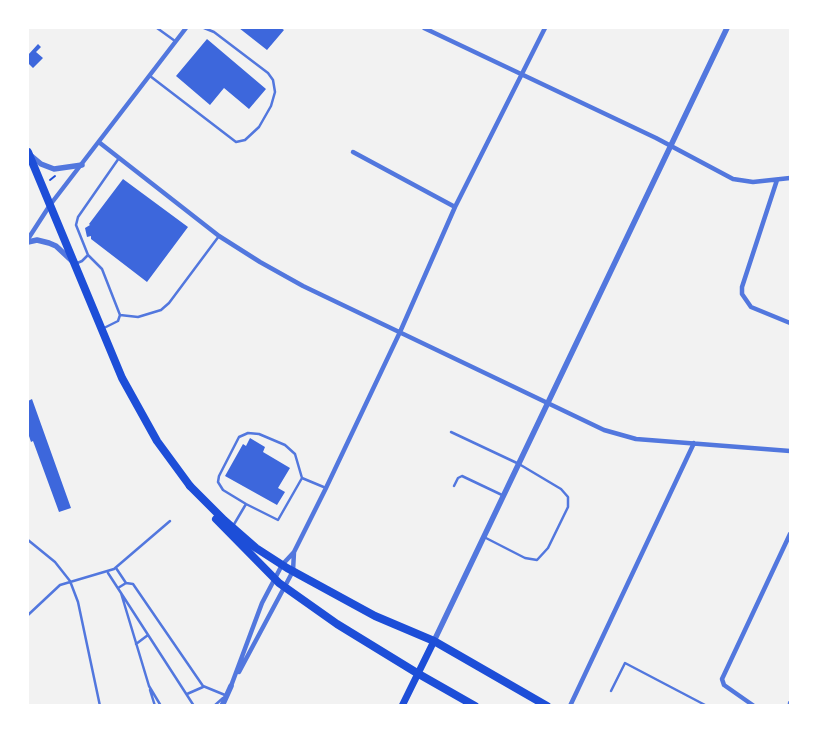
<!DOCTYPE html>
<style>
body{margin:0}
#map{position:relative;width:818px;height:733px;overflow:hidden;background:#f2f2f2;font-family:"Roboto Condensed",sans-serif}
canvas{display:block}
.frame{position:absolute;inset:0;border:29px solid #fff;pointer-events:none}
</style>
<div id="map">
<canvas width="818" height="733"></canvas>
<div class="frame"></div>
</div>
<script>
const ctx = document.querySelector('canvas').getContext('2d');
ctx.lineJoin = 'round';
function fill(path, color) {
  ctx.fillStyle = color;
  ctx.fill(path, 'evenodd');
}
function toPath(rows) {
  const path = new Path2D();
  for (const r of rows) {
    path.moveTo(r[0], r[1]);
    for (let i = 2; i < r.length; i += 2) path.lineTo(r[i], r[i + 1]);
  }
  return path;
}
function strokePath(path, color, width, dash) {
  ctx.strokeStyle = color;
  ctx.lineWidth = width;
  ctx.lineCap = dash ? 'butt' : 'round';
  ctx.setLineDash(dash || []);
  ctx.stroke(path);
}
const building = toPath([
 [239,28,281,28,284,30,267,50],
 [207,39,266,89,249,109,224,88,210,105,176,76],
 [38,44,41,47,36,52,43,58,33,68,28,63,28,55],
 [123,179,188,227,147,282,91,239,91,236,87,237,85,228,90,225,89,224],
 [32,399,71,508,59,512,33,441,31,442,28,433,28,401],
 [250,438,265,447,263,452,290,468,278,488,285,492,277,505,225,476,243,444,246,446]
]);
const path = toPath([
 [50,180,55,176]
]);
const service = toPath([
 [157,28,175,41],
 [150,76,236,142,245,140,259,127,271,106,275,92,273,80,268,73,214,32,204,28],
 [88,255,102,269,120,315,118,321,102,329],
 [75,264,82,261,88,255,76,225,78,217,119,158],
 [120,315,138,317,161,310,169,303,219,236],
 [451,432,519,464,561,489,568,497,568,507,548,548,537,560,525,558,484,537],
 [454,486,458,478,462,476,502,495],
 [246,504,278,520,302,478,326,488],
 [233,526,246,504,223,490,218,482,219,476,239,437,248,433,259,434,285,445,295,454,302,478],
 [28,540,55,562,70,581,78,602,100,706],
 [116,568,126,583,133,584,203,686,225,695],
 [108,573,121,593],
 [118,588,126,583],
 [28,615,60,585,114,569,170,521],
 [136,644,148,635],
 [150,690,155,706],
 [611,691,625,663,707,706],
 [187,694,203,687],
 [161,706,149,686,121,593,194,706],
 [214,706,223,698]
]);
const minor = toPath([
 [424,28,656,138,733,179,753,182,790,178],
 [100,143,219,236,260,262,303,286,604,430,636,439,790,451],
 [353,152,455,207],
 [777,180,742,287,742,294,751,307,790,323],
 [28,239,50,205,186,28],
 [239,672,293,571,294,552],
 [231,686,262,603,282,565,294,552,326,488,400,332,455,207,545,28],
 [570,706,694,443],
 [754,706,724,685,722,679,790,534],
 [790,706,790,703]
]);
const tertiary = toPath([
 [29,154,41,164,54,169,82,165],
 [28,242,37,240,49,243,56,246,71,260],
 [434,641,727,28],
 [222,706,231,686]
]);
const secondary = toPath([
 [402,706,434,641]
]);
const primary = toPath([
 [28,152,122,378,157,441,190,486]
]);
const trunk = toPath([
 [190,486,224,520,256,548,287,568,375,616,434,641,547,706],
 [216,519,279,583,337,624,417,673,475,706]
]);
fill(building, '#3d67dc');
strokePath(path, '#1d4ed8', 2);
strokePath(service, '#5277de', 2.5);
strokePath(minor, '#5277de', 4.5);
strokePath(tertiary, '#5277de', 5.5);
strokePath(secondary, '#1d4ed8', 7);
strokePath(primary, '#1d4ed8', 8);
strokePath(trunk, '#1d4ed8', 8);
</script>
